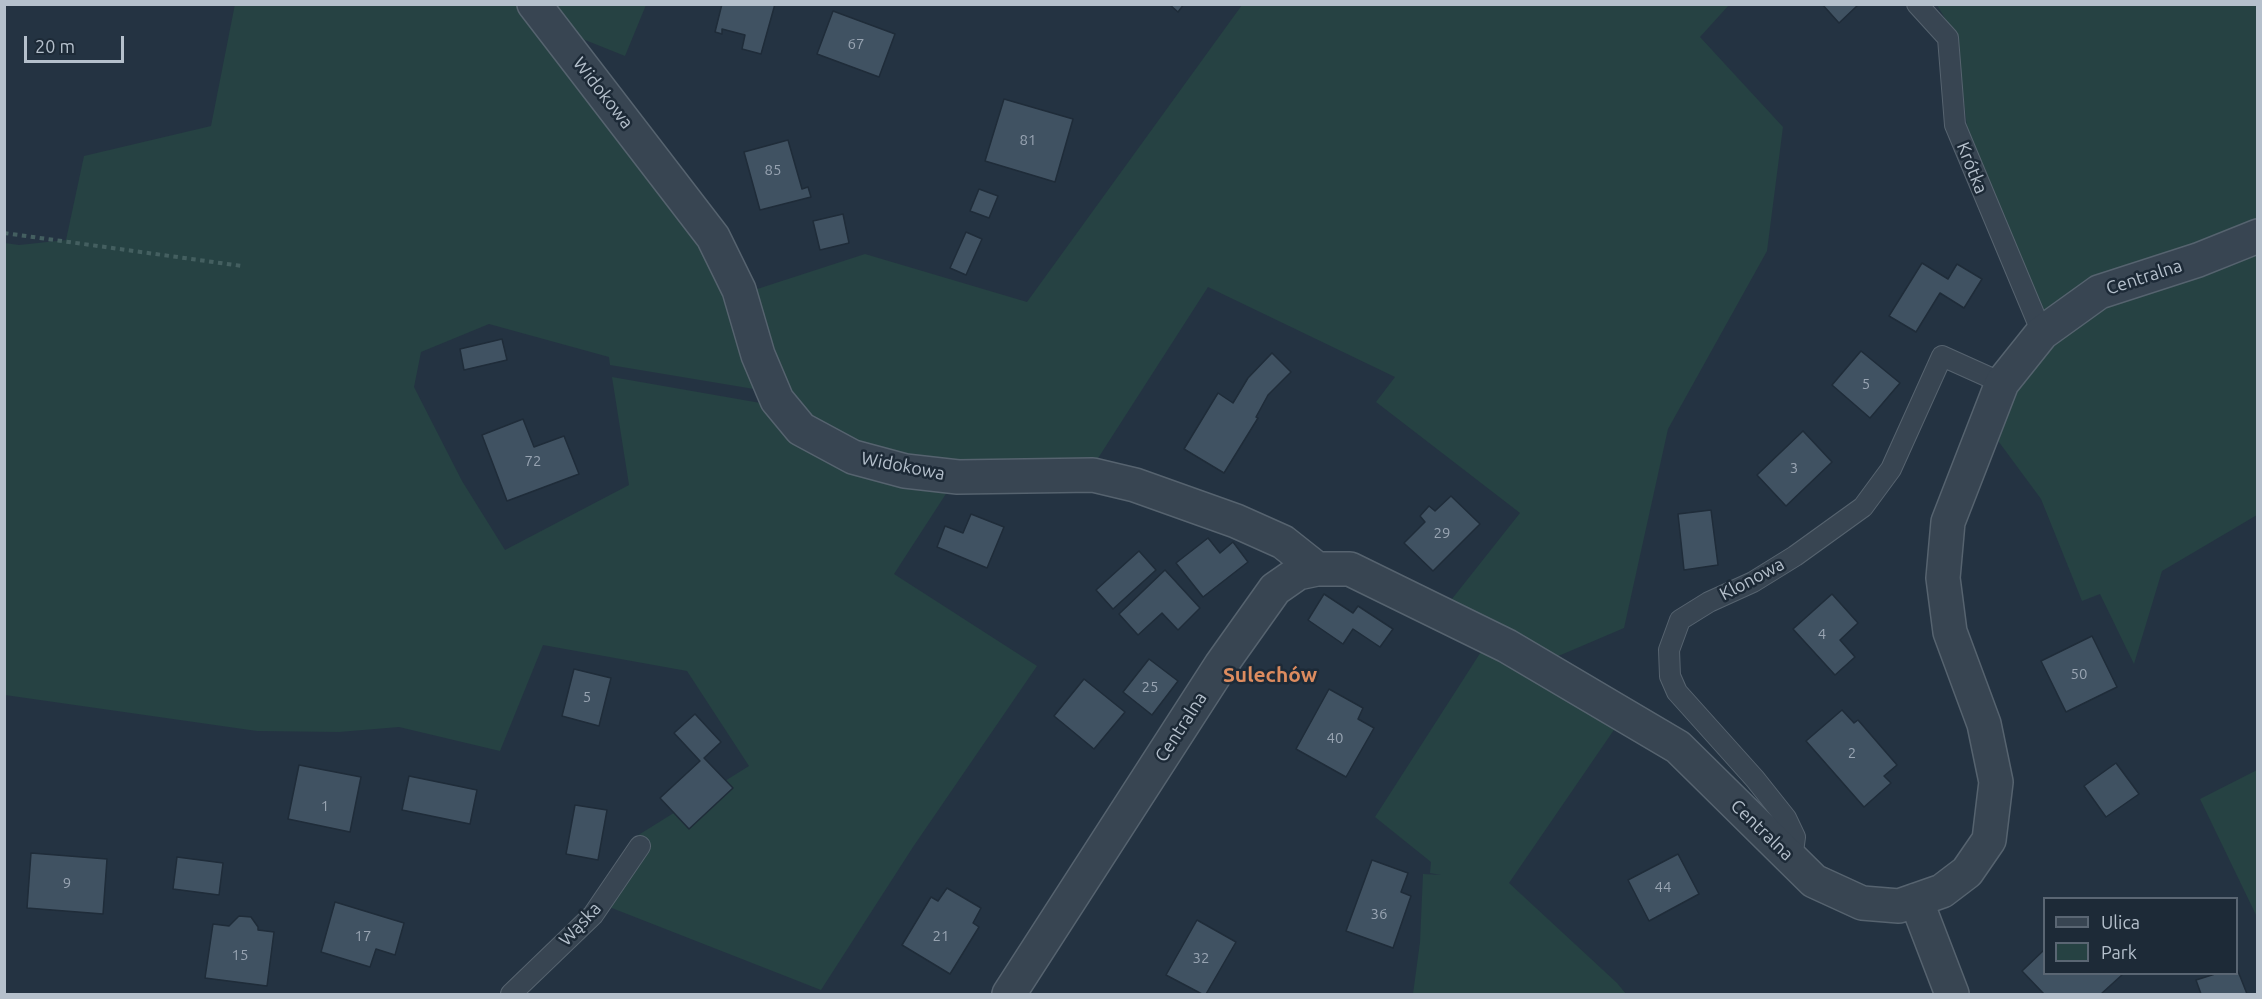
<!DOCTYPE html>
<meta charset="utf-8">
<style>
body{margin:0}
#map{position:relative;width:2262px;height:999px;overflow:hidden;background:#243342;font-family:Ubuntu,sans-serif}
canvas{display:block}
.frame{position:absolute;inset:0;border:6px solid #b5c0cc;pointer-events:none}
.legend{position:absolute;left:2043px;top:897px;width:195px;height:78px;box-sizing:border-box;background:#1d2a37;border:2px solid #5a6673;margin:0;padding:8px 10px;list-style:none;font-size:18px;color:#b5c0cc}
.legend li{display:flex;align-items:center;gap:12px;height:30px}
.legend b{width:30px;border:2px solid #5a6673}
.scale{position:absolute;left:24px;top:36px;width:100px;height:27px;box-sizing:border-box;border:3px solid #b5c0cc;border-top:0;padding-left:8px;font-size:18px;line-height:21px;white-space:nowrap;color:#b5c0cc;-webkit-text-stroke:4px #1d2a37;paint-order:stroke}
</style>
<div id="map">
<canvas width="2262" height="999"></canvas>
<div class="frame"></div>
<ul class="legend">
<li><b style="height:8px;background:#384552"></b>Ulica</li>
<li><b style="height:16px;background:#264243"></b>Park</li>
</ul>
<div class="scale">20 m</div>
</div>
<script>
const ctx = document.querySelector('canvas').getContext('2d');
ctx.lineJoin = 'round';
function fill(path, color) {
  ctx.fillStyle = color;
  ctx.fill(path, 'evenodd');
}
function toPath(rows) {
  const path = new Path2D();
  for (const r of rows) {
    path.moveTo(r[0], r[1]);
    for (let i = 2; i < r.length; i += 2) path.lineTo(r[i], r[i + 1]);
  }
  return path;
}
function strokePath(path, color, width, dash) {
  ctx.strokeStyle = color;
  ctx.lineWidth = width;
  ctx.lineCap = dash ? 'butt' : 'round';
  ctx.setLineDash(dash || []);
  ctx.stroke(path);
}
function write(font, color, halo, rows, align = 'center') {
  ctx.font = font + ' Ubuntu,sans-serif';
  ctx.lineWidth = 5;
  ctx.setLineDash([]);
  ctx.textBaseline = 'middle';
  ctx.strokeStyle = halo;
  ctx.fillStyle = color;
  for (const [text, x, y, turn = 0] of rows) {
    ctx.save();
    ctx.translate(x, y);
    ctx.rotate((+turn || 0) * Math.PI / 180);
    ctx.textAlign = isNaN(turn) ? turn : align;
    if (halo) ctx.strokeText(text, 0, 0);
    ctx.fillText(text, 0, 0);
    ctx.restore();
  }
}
const green = toPath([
 [235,4,522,5,704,237,766,391,610,365,609,357,489,324,421,352,414,387,462,481,505,550,629,485,612,377,772,405,953,483,894,574,1037,666,913,847,821,990,594,901,632,839,749,766,687,671,543,645,500,751,399,727,339,732,257,731,5,695,5,243,19,245,66,240,84,156,211,126],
 [551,5,646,5,625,56,580,38],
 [1242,5,1729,5,1700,37,1783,127,1767,251,1668,429,1624,628,1549,660,1448,604,1520,513,1376,402,1395,377,1208,287,1093,466,970,466,857,449,809,423,784,396,748,292,865,254,1027,302],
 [1937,5,2257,5,2257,227,2038,323,2039,299,1987,189,1968,135,1956,37],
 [2257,244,2257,515,2162,571,2134,664,2100,594,2082,601,2041,499,1993,434,2005,396,2048,341,2106,298],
 [1486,644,1620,721,1509,883,1617,983,1626,994,1413,994,1420,942,1423,874,1441,875,1430,873,1431,862,1375,817],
 [2257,770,2257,917,2200,799]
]);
const building = toPath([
 [722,4,775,4,761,54,742,49,745,35,722,29,722,34,715,32,722,4],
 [1169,4,1184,4,1178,12,1169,4],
 [1822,4,1859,4,1839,23,1822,4],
 [833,11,895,34,879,77,817,54,833,11],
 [1004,99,1073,119,1055,182,985,161,1004,99],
 [788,140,802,189,808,187,811,197,760,210,744,152,788,140],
 [979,189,998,196,989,218,970,211,979,189],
 [843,214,849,243,820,250,813,221,843,214],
 [966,232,982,239,966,275,950,268,966,232],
 [1922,263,1948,279,1957,264,1982,279,1964,308,1940,293,1916,332,1889,316,1922,263],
 [502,339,507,360,464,370,460,349,502,339],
 [1861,351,1900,383,1870,418,1832,385,1861,351],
 [1272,353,1291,372,1268,395,1256,417,1258,418,1224,473,1184,449,1218,393,1233,403,1248,378,1272,353],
 [523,419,534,447,564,436,579,474,507,501,482,435,523,419],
 [1803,431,1832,462,1786,506,1757,475,1803,431],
 [1451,496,1480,524,1433,571,1404,543,1425,522,1420,516,1429,506,1435,511,1451,496],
 [1711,510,1718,565,1684,570,1678,514,1711,510],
 [971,514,1004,527,987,568,937,547,945,526,963,533,971,514],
 [1208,538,1220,553,1233,542,1248,562,1203,597,1176,563,1208,538],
 [1139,551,1156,570,1113,609,1096,590,1139,551],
 [1165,570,1200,608,1178,630,1162,613,1138,635,1119,614,1165,570],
 [1324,594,1353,613,1358,606,1393,629,1380,647,1353,629,1343,644,1308,620,1324,594],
 [1832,594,1858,623,1840,640,1855,657,1835,675,1793,629,1832,594],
 [2092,636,2117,687,2066,712,2041,661,2092,636],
 [1149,659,1178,681,1152,715,1123,692,1149,659],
 [574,669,611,678,599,726,562,716,574,669],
 [1084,679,1125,712,1094,749,1054,716,1084,679],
 [1329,689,1363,708,1358,719,1374,728,1346,777,1296,749,1329,689],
 [1842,710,1854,723,1858,720,1897,765,1884,776,1891,783,1864,807,1806,741,1842,710],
 [695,714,721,742,704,758,733,788,689,829,660,798,700,761,674,733,695,714],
 [2116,763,2139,794,2106,817,2084,786,2116,763],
 [299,765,361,777,350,832,288,819,299,765],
 [409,776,477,790,470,824,402,810,409,776],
 [575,805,607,810,598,860,566,854,575,805],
 [31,853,107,859,103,914,27,908,31,853],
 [1678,854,1699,894,1649,921,1628,880,1678,854],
 [177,857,223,863,219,895,173,889,177,857],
 [1372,860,1408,873,1401,892,1411,896,1393,948,1346,931,1372,860],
 [947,888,981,908,973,923,979,927,950,974,902,945,931,897,938,901,947,888],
 [335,902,404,923,395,955,376,949,370,967,321,952,335,902],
 [239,916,251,917,258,927,258,930,274,932,267,986,205,978,213,924,229,926,239,916],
 [1197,920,1236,942,1206,994,1202,994,1166,975,1197,920],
 [2044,950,2044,974,2123,974,2101,994,2044,994,2022,971,2044,950],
 [2236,966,2247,994,2201,994,2196,980,2215,974,2236,974,2236,966]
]);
const path = toPath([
 [4,233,242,266]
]);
const service = toPath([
 [1917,4,1948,38,1955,125,2042,333],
 [1792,859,1795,837,1786,818,1755,779,1677,692,1670,676,1669,650,1680,620,1709,602,1753,582,1795,556,1863,507,1891,469,1942,356,2002,383],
 [511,994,593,915,640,846]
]);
const minor = toPath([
 [534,4,713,237,739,290,758,355,777,400,801,429,853,457,905,471,958,477,1093,475,1135,485,1236,521,1283,542,1317,569],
 [1916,900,1952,994],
 [1009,994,1221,665,1275,589,1298,573,1317,569,1350,569,1507,646,1678,747,1814,881,1862,903,1899,906,1942,891,1967,872,1989,840,1996,782,1984,724,1950,632,1943,578,1948,522,2002,383,2042,333,2099,292,2198,260,2258,236]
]);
const numberNames = [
 ["67",856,44],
 ["81",1028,140],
 ["85",773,170],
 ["5",1866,384],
 ["72",533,461],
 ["3",1794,468],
 ["29",1442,533],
 ["4",1822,634],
 ["50",2079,674],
 ["25",1150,687],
 ["5",587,697],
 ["40",1335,738],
 ["2",1852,753],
 ["1",325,806],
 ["9",67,883],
 ["44",1663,887],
 ["36",1379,914],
 ["17",363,936],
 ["21",941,936],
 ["15",240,955],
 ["32",1201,958]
];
const streetNames = [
 ["Widokowa",603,93,52],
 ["Krótka",1972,168,68],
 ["Centralna",2144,277,-18],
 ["Widokowa",903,466,11],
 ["Klonowa",1752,579,-28],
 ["Centralna",1181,727,-57],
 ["Centralna",1762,830,44],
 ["Wąska",580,924,-47]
];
const quarterNames = [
 ["Sulechów",1270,675]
];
fill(green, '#264243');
fill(building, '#405262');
strokePath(building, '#1f2c39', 1.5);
strokePath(service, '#56636f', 22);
strokePath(minor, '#56636f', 36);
strokePath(path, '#445f60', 4, [4.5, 4.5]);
strokePath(service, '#384552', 20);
strokePath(minor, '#384552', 33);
write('15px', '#98a4b2', null, numberNames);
write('18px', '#b5c0cc', '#1d2a37', streetNames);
write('bold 21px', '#dd8c5f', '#1d2a37', quarterNames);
</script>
